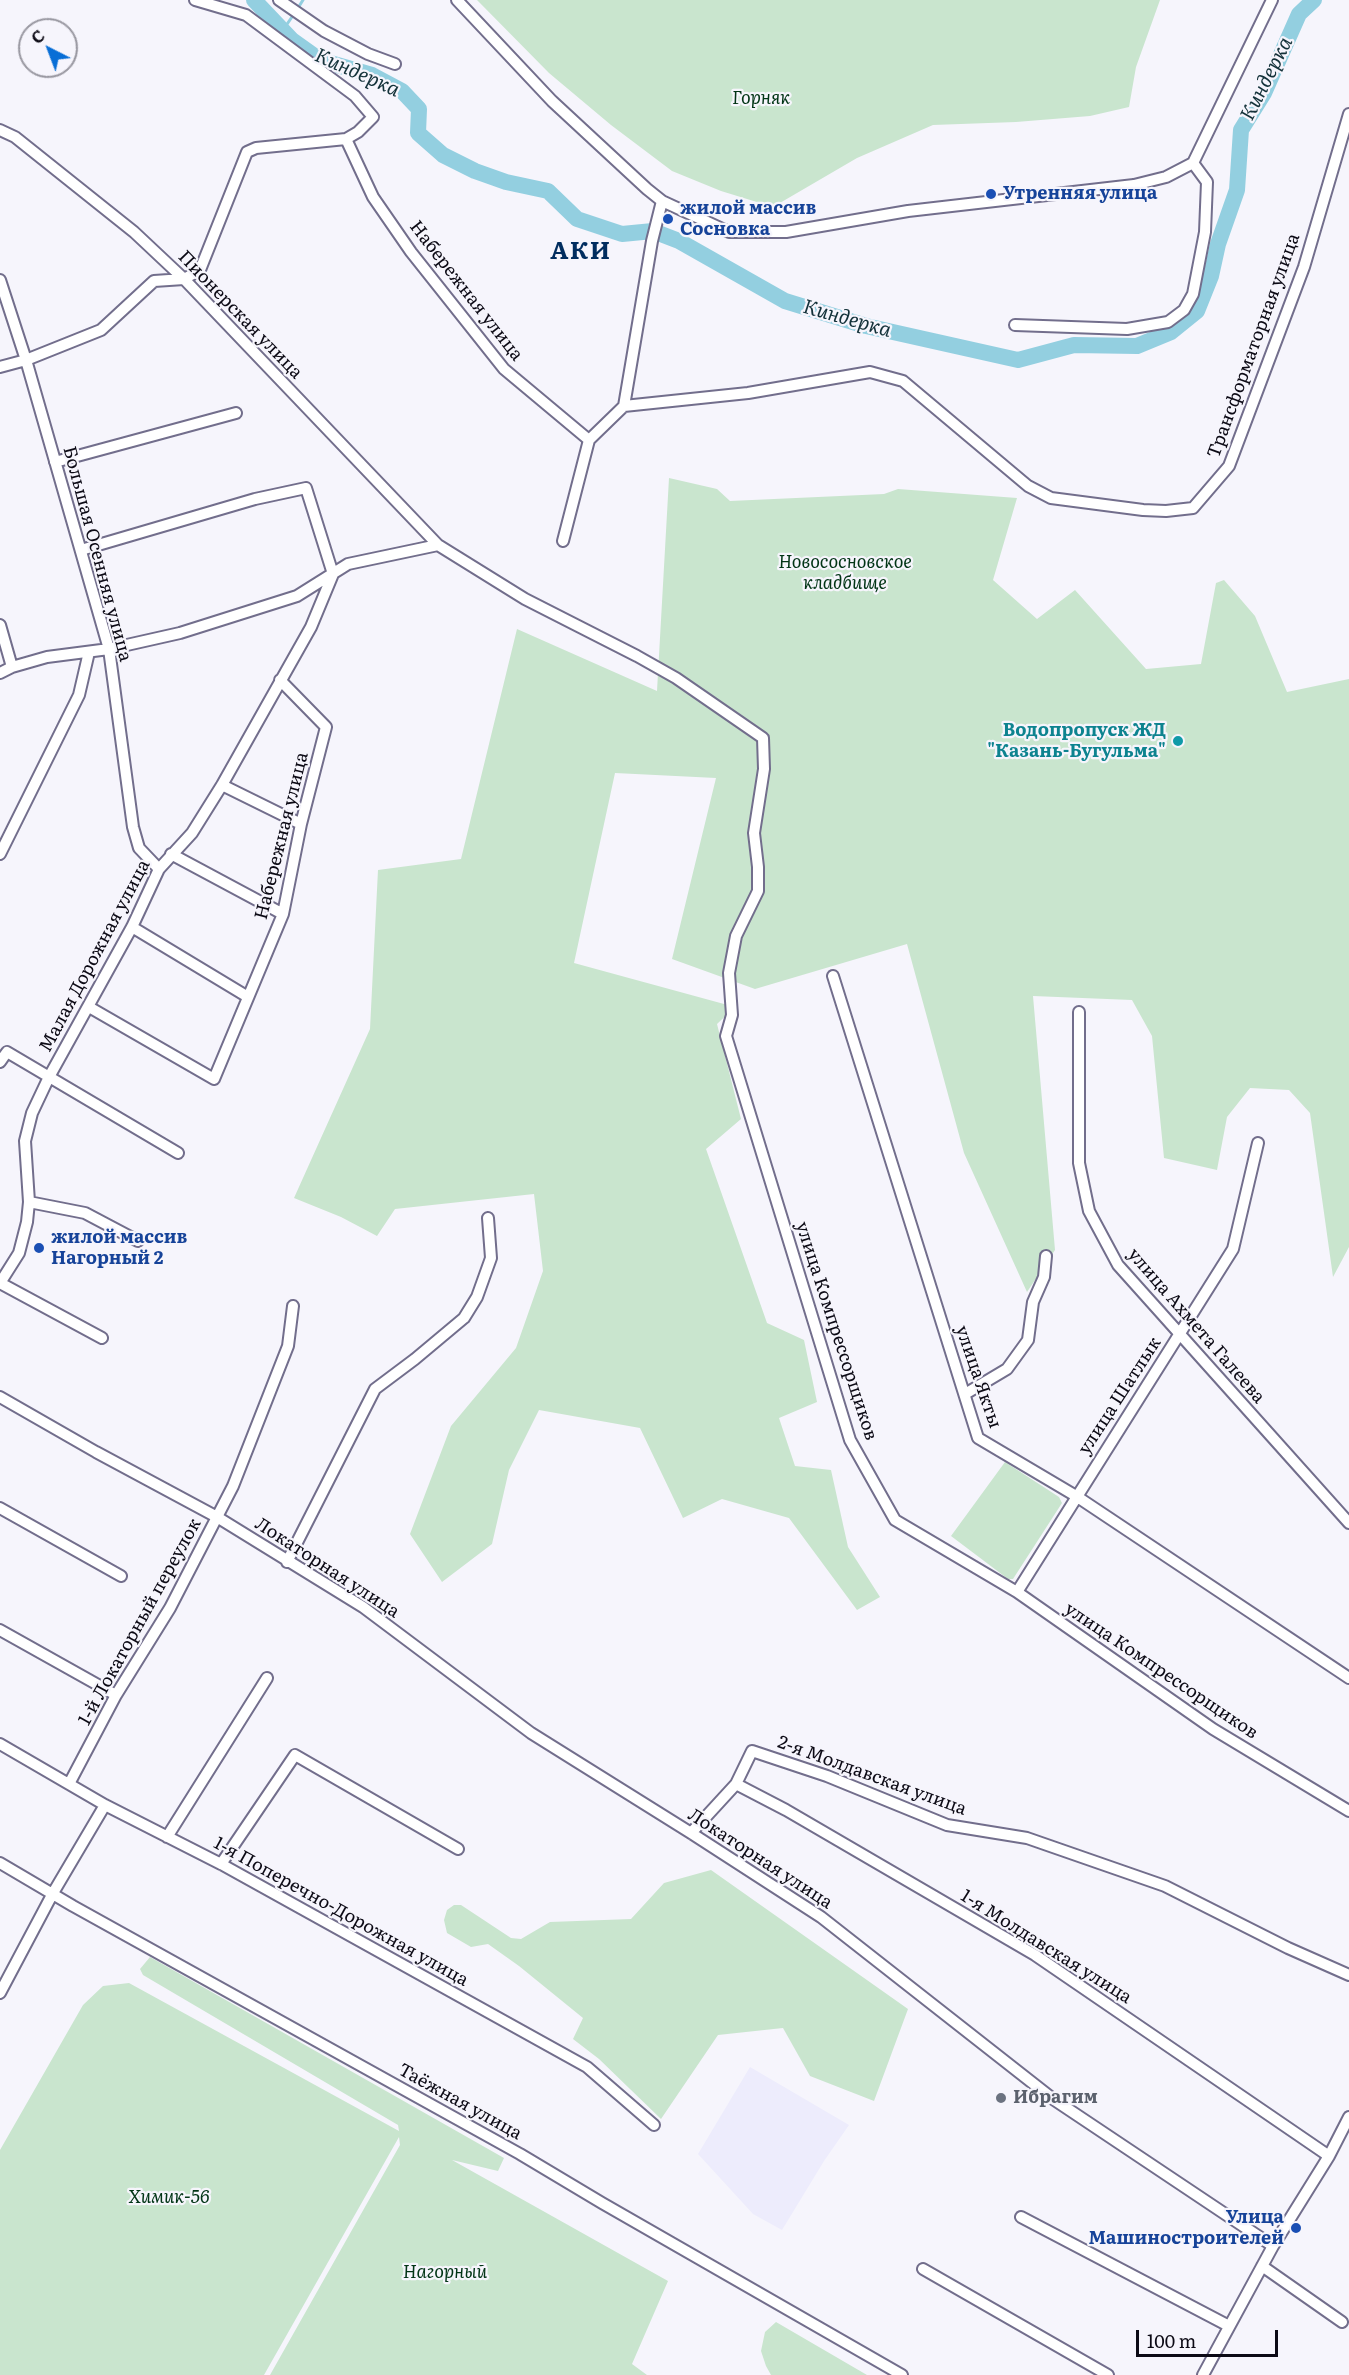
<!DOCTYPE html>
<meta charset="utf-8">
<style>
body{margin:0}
#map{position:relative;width:1349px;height:2375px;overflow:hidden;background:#f6f5fc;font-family:Literata,serif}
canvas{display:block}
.north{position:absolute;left:18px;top:18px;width:60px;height:60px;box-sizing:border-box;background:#f6f5fc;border:2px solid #9897a0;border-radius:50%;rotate:318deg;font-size:16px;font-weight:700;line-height:24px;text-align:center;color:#0c0a15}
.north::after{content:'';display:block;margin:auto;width:21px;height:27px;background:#086ed6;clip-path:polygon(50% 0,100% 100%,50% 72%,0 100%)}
.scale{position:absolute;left:1136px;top:2330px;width:142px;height:27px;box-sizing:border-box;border:3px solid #0c0a15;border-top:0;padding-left:8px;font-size:18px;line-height:21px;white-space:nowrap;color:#0c0a15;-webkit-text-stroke:4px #f6f5fc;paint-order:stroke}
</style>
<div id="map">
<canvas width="1349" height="2375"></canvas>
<div class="north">С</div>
<div class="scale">100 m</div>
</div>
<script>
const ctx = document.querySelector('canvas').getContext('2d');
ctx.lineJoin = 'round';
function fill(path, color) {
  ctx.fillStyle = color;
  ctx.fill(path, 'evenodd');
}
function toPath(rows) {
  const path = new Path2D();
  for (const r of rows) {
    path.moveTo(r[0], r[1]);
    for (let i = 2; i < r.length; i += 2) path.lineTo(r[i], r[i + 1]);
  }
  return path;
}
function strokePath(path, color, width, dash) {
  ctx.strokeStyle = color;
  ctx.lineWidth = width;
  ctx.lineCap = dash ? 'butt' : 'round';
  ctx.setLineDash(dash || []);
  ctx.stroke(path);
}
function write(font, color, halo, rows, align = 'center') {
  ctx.font = font + ' Literata,serif';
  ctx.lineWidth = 4.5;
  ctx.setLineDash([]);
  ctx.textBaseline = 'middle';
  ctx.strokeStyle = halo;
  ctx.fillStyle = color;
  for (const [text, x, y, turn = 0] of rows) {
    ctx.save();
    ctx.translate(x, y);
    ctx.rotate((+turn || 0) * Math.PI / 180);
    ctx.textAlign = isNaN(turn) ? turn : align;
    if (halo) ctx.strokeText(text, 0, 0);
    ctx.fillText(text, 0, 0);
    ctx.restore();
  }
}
const built = toPath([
 [750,2067,849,2125,824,2161,782,2230,753,2214,698,2154]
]);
const green = toPath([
 [477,0,1160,0,1136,67,1129,107,1090,116,1016,122,933,125,857,158,773,207,721,191,672,171,611,125,549,73],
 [669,478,717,489,730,501,884,494,898,489,1017,498,993,580,1037,619,1075,590,1146,669,1201,664,1216,583,1224,580,1255,616,1287,692,1349,679,1349,1247,1333,1277,1310,1113,1289,1090,1250,1088,1227,1117,1217,1170,1164,1158,1152,1036,1132,1000,1033,996,1055,1250,1027,1292,964,1153,907,944,755,989,672,959,716,778,615,773,574,963,735,1007,717,1024,741,1119,706,1149,767,1323,804,1340,817,1402,779,1418,795,1466,831,1470,848,1547,880,1597,857,1610,789,1518,722,1499,683,1518,640,1428,539,1410,509,1470,492,1544,442,1582,410,1534,451,1426,516,1348,543,1271,534,1194,395,1209,377,1236,341,1217,294,1198,370,1029,378,870,461,859,517,629,657,691],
 [1005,1462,1059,1497,1062,1503,1013,1579,1008,1579,951,1536],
 [711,1870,908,2009,874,2101,810,2076,783,2028,718,2035,661,2119,599,2059,573,2039,583,2018,519,1966,488,1944,471,1947,447,1933,444,1920,447,1910,454,1905,461,1905,511,1938,521,1939,550,1922,631,1919,664,1883],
 [150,1957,504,2158,498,2171,452,2160,668,2281,632,2364,647,2375,270,2375,400,2145,399,2137,264,2375,0,2375,0,2150,83,2005,103,1986,129,1983,399,2131,398,2125,143,1975,140,1969],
 [776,2322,867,2375,771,2375,766,2366,761,2351,765,2332]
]);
const stream = toPath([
 [298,8,303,0],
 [283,30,294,14]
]);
const river = toPath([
 [254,0,292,40,320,60,372,75,402,91,419,109,418,133,443,155,475,171,506,182,548,191,577,219,622,234,653,231,679,241,785,301,866,326,1018,360,1074,345,1137,346,1171,332,1197,311,1211,276,1218,244,1237,190,1241,130,1264,93,1299,14,1314,0]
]);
const minor = toPath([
 [279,0,324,31,368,54,395,64],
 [457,0,552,101,647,189,662,201,729,232,786,232,908,211,1134,185,1166,177,1193,163],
 [0,130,15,137,134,232,184,279,438,545,525,599,637,656,676,678,763,738,764,769,754,833,758,867,758,891,736,936,729,973,732,1015,726,1036,850,1440,895,1520,1017,1592,1213,1729,1349,1811],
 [346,139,373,197,411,252,504,369,589,440],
 [1193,163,1272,0],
 [0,280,26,360,109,649,133,827,139,848,159,869],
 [1015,325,1127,329,1168,322,1184,310,1193,294,1205,232,1207,182,1193,163],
 [0,367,26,360,101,330,154,281,184,279,200,270,247,152,256,148,346,139,358,132,373,117,355,96,246,15,195,0],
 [624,406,748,393,870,372,903,381,1028,486,1051,498,1143,510,1166,511,1193,508,1229,466,1304,267,1349,114],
 [55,462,236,413],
 [563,541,589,440,624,406,652,241,662,201],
 [81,550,255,499,306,488,333,574],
 [0,625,12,667],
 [0,673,12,667,47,657,109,649,180,633,297,596,348,564,438,545],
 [222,785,301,824],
 [0,854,79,695,89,652],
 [171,854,283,914],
 [132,927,248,997],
 [833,976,978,1438,1076,1496,1349,1678],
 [89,1007,214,1079,283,914,301,824,326,727,280,680],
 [1079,1012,1079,1163,1089,1211,1118,1265,1349,1523],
 [0,1062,7,1052,178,1153],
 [29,1202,85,1213,138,1241],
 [0,1283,19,1253,27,1222,29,1202,25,1141,32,1113,49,1077,132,927,159,869,192,833,222,785,311,627,333,574],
 [0,1283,102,1338],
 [965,1394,1007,1369,1028,1340,1033,1302,1044,1277,1046,1256],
 [0,1397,96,1452,217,1517,363,1607,531,1733,691,1833,821,1917,1053,2099,1273,2246],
 [0,1508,121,1576],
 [287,1562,375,1389,415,1359,464,1318,477,1297,491,1258,488,1218],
 [1017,1592,1233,1249,1258,1143],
 [0,1630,116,1695],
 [0,1744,105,1805,221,1864,587,2067,654,2125],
 [69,1784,116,1695,170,1608,233,1486,288,1346,293,1306],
 [736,1784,786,1810,1035,1955,1329,2156],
 [691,1833,736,1784,752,1751,827,1776,947,1825,1027,1838,1165,1886,1288,1948,1349,1975],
 [167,1837,267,1678],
 [0,1863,73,1906,520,2154,602,2203,902,2375],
 [221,1864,295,1755,458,1849],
 [0,1993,53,1893,105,1805],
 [1021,2217,1229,2326],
 [1262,2266,1342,2322],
 [923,2269,1108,2375],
 [1203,2375,1273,2246,1329,2156,1349,2117]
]);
const markers = [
 [991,194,6,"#1a4fb4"],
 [668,219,6,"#1a4fb4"],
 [1178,741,6,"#0f9aa8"],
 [39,1248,6,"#1a4fb4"],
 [1001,2098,6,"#6b7280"],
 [1296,2228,6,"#1a4fb4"]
];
const parkNames = [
 ["Горняк",761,99],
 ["Новососновское",845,563],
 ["кладбище",845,584],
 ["Химик-56",169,2198],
 ["Нагорный",445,2273]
];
const transitNames = [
 ["Утренняя улица",1003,194],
 ["жилой массив",680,209],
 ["Сосновка",680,230],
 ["жилой массив",51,1238],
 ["Нагорный 2",51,1259],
 ["Улица",1284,2218,"right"],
 ["Машиностроителей",1284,2239,"right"]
];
const streetNames = [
 ["Набережная улица",466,291,52],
 ["Пионерская улица",240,315,46],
 ["Трансформаторная улица",1254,346,-70],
 ["Большая Осенняя улица",97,554,75],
 ["Набережная улица",282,836,-76],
 ["Малая Дорожная улица",95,956,-62],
 ["улица Ахмета Галеева",1196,1326,49],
 ["улица Компрессорщиков",836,1331,72],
 ["улица Якты",978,1377,71],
 ["улица Шатлык",1120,1396,-57],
 ["Локаторная улица",327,1568,33],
 ["1-й Локаторный переулок",140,1622,-61],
 ["улица Компрессорщиков",1161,1671,34],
 ["2-я Молдавская улица",872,1776,20],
 ["Локаторная улица",760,1859,33],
 ["1-я Поперечно-Дорожная улица",341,1912,29],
 ["1-я Молдавская улица",1046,1947,32],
 ["Таёжная улица",460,2102,29]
];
const cultureNames = [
 ["Водопропуск ЖД",1166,731],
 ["\"Казань-Бугульма\"",1166,752]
];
const worshipNames = [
 ["Ибрагим",1013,2098]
];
const waterNames = [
 ["Киндерка",357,73,24],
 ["Киндерка",1267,79,-63],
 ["Киндерка",847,319,16]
];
const districtNames = [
 ["АКИ",581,252]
];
fill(built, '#edecfc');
fill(green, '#c9e5ce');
strokePath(stream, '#93cfe0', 3);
strokePath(river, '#93cfe0', 16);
strokePath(minor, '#726e8c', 14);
strokePath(minor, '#fff', 10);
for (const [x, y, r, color] of markers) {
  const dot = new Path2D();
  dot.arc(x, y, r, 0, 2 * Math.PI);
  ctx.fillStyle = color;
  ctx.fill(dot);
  strokePath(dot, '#f6f5fc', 2);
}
write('italic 18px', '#023516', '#f6f5fc', parkNames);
write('bold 18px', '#164399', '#f6f5fc', transitNames, 'left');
write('18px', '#0c0a15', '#f6f5fc', streetNames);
write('bold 18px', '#0d838f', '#f6f5fc', cultureNames, 'right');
write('bold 18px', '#5b616d', '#f6f5fc', worshipNames, 'left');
write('italic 20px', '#14323a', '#f6f5fc', waterNames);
ctx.letterSpacing = '1.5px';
write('bold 24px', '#012d5f', '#f6f5fc', districtNames);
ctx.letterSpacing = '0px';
</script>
